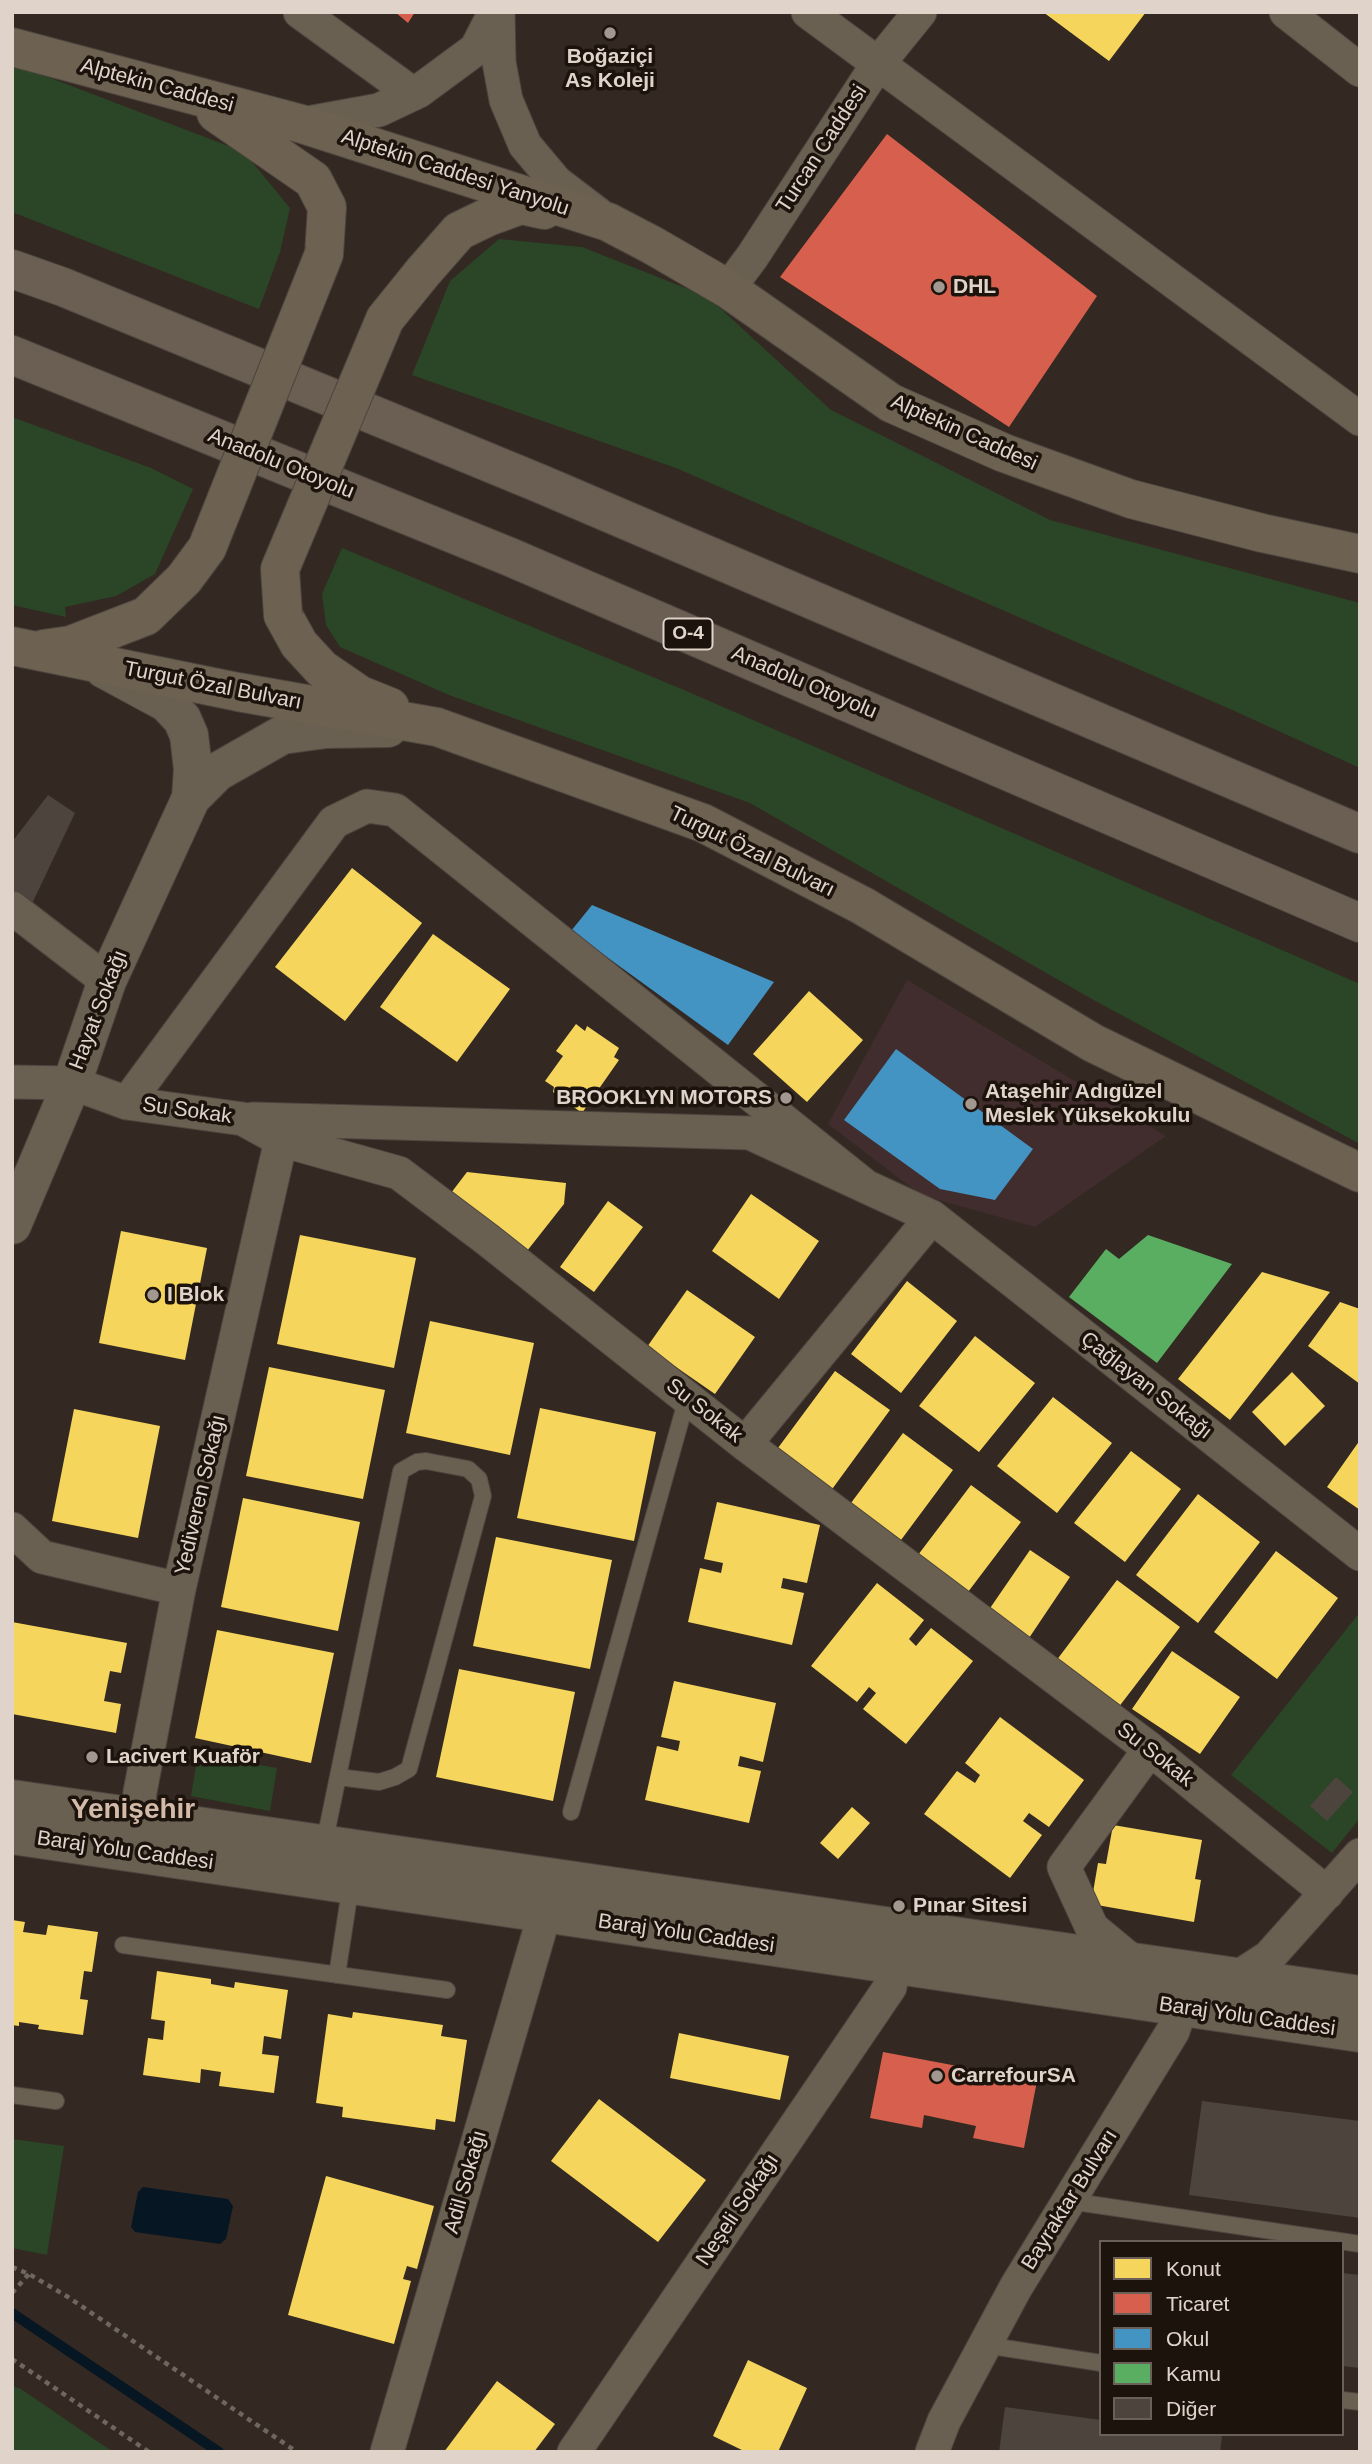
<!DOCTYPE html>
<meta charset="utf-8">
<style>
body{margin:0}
#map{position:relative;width:1372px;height:2464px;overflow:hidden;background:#332922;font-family:Arial,sans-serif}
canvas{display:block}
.frame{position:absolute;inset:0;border:14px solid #e0d3ca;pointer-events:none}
.legend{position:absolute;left:1099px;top:2240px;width:245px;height:196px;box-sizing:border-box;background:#1c130d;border:2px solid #6a6059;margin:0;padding:9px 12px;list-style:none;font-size:21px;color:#e0d3ca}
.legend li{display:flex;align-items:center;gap:14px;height:35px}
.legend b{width:35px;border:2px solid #6a6059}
</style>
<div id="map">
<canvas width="1372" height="2464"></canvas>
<div class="frame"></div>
<ul class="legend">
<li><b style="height:19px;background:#f6d55c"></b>Konut</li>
<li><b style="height:19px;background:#d6604d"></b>Ticaret</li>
<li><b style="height:19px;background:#4393c3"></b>Okul</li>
<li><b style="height:19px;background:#5aae61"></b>Kamu</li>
<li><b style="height:19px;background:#4d443e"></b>Diğer</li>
</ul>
</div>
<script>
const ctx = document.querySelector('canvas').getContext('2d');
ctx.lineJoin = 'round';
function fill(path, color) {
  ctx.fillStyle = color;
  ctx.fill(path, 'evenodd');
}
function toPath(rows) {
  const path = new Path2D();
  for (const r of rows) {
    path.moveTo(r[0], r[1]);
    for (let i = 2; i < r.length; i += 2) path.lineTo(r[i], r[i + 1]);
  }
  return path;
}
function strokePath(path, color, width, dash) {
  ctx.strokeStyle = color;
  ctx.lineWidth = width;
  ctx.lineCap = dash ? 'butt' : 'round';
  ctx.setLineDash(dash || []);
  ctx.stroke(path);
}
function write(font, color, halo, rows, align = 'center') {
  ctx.font = font + ' Arial,sans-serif';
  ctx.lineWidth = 7;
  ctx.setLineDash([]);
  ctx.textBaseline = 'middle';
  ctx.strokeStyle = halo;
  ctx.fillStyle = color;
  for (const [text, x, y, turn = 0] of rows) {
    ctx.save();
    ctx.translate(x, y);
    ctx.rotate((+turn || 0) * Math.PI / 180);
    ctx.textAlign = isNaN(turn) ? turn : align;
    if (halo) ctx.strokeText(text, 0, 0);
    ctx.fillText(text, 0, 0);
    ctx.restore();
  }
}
const education = toPath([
 [907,980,1166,1136,1035,1227,921,1195,828,1124]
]);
const green = toPath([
 [12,67,40,74,244,152,290,208,280,252,259,309,12,212],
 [499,239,582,247,708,297,831,410,1050,520,1360,603,1360,768,1230,709,676,468,412,375,450,281],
 [12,417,151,468,193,489,155,574,116,596,65,607,66,617,12,605],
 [342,548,684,690,1360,984,1360,1144,1090,998,750,803,449,695,340,647,326,625,322,594],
 [1360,1612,1360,1818,1332,1853,1231,1775],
 [198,1754,277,1768,270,1811,191,1796],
 [12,2139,64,2146,47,2255,12,2248],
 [12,2386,21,2389,113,2452,12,2452]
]);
const water = toPath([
 [143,2187,228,2199,233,2206,226,2239,220,2244,135,2232,131,2227,138,2192]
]);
const homes = toPath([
 [1043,12,1146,12,1109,61],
 [352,868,422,923,345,1021,275,967],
 [433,934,510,989,457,1062,380,1007],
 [809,991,863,1040,807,1102,753,1054],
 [576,1024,585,1031,587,1026,619,1048,614,1057,619,1060,582,1113,553,1092,554,1087,545,1081,563,1056,556,1051],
 [467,1172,566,1183,564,1204,527,1251,451,1193],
 [751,1194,819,1241,779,1299,712,1251],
 [608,1201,643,1227,594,1292,560,1267],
 [121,1231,207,1248,185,1360,99,1343],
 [300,1235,416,1258,394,1368,277,1344],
 [1262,1272,1330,1292,1230,1420,1178,1379],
 [907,1281,957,1321,901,1393,851,1354],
 [687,1290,755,1337,715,1394,647,1347],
 [1340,1302,1360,1309,1360,1384,1308,1346],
 [430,1321,534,1343,510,1455,406,1433],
 [975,1336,1035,1383,979,1452,919,1406],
 [269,1367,385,1390,363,1499,246,1476],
 [835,1371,890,1410,830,1492,775,1452],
 [1292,1372,1325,1406,1285,1446,1252,1412],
 [1053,1397,1112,1443,1057,1513,997,1466],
 [540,1408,656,1432,634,1541,517,1518],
 [74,1409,160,1426,138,1538,52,1521],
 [903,1433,953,1470,901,1540,851,1503],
 [1360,1440,1360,1510,1327,1487],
 [1131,1451,1181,1489,1125,1562,1074,1523],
 [971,1485,1021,1522,968,1592,918,1555],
 [1198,1494,1260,1542,1198,1623,1136,1575],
 [243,1498,360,1522,338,1631,221,1607],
 [717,1502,820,1525,807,1583,783,1578,781,1588,804,1593,792,1645,688,1622,700,1568,721,1573,723,1563,704,1559],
 [496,1537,612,1560,590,1669,473,1646],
 [1030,1550,1070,1577,1027,1641,986,1614],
 [1276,1551,1338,1598,1277,1679,1214,1632],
 [1117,1580,1180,1627,1118,1708,1056,1661],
 [877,1583,924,1620,909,1639,916,1646,931,1628,973,1661,906,1744,863,1709,876,1693,869,1687,857,1702,811,1666],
 [12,1622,127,1643,121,1673,110,1671,104,1701,121,1704,116,1733,12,1714],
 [217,1630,334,1653,311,1763,195,1738],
 [1172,1651,1240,1697,1200,1754,1132,1709],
 [459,1669,575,1692,553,1801,436,1777],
 [674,1681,776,1703,763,1762,740,1756,738,1766,761,1771,749,1823,645,1800,657,1746,678,1751,680,1741,661,1737],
 [1000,1717,1084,1780,1049,1827,1029,1813,1023,1821,1042,1835,1010,1878,924,1814,957,1771,975,1783,980,1775,965,1763],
 [852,1807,870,1823,838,1859,820,1843],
 [1113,1825,1202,1840,1195,1879,1201,1880,1194,1922,1091,1904,1098,1863,1106,1864],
 [12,1920,25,1922,23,1932,46,1935,48,1925,98,1932,92,1972,84,1971,80,1999,88,2000,83,2035,38,2029,39,2025,19,2022,19,2026,12,2025],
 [157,1971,211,1979,211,1984,234,1988,235,1982,288,1990,281,2039,264,2036,262,2054,279,2056,274,2093,219,2086,221,2072,201,2069,200,2083,143,2075,148,2038,163,2040,165,2021,151,2019],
 [353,2012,443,2025,441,2036,467,2040,455,2122,436,2119,435,2130,342,2117,343,2107,316,2103,328,2014,352,2018],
 [679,2033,789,2056,780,2100,670,2078],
 [599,2099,706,2180,658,2242,551,2161],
 [326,2176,434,2206,417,2269,407,2266,403,2279,411,2281,394,2344,288,2315],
 [748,2360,807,2388,778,2452,746,2452,713,2436],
 [497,2381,555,2424,534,2452,444,2452]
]);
const shops = toPath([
 [395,12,415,12,408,23],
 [887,134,1097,296,1009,427,780,277],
 [883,2052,1037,2081,1024,2148,973,2138,976,2126,924,2115,922,2128,870,2118]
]);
const schools = toPath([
 [592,905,774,982,728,1045,571,931],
 [896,1049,1033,1149,995,1200,940,1189,844,1120]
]);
const public = toPath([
 [1148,1235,1232,1264,1157,1363,1069,1297,1106,1249,1119,1259]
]);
const stream = toPath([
 [12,2313,219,2452]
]);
const building = toPath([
 [48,795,75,813,30,908,12,897,12,842],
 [1336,1777,1353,1792,1327,1821,1310,1806],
 [1202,2101,1360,2121,1360,2218,1189,2195],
 [1342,2273,1360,2275,1360,2368,1342,2366],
 [1005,2407,1101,2420,1101,2434,1222,2436,1220,2452,999,2452]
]);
const path = toPath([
 [12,2267,29,2274,68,2297,297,2452],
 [12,2293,29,2274],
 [12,2359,149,2452]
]);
const service = toPath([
 [571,1812,687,1398],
 [324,1844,329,1820,401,1471,417,1462,426,1461,468,1469,479,1479,483,1496,409,1769,395,1777,379,1782,338,1777],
 [123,1945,447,1990],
 [337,1975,351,1884],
 [12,2095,56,2101],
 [1069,2201,1360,2244],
 [985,2345,1101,2363],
 [1342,2400,1360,2402]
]);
const minor = toPath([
 [300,12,413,94],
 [498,12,499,62,506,100,525,145,556,182,598,214],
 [808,12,1360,419],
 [1286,12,1360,70],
 [302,124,379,110,419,91,476,49,495,12],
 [728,289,752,257,877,65,920,12],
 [12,908,107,981],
 [12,1082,72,1083,127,1103,243,1119,281,1140,399,1173,488,1240,745,1444,1150,1749,1327,1893],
 [127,1103,334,822,367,806,395,810,864,1185],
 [253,1119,750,1133,932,1217],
 [745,1444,932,1217,1360,1554],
 [12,1529,42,1557,179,1589],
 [134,1843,140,1792,179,1589,281,1140],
 [1139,1967,1092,1928,1064,1867,1150,1749],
 [387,2452,539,1933,543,1912],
 [574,2452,890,1987,894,1965],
 [932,2452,944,2421,1016,2287,1173,2031,1181,2007,1238,1977,1269,1957,1360,1855]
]);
const tertiary = toPath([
 [191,798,217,772,282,735,326,729,388,728],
 [12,1225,72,1083,107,981,191,798,193,769,189,735,182,719,167,703,104,669],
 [12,1799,1360,1995],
 [12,1835,1360,2033]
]);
const secondary = toPath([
 [12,47,302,124,608,222,652,245,728,289,891,403,1004,453,1131,499,1262,533,1360,554],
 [216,113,313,180,327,207,324,254],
 [423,272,459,231,488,217,521,205,544,210],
 [283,615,299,644,322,669,360,695,390,707],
 [12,646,238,692,437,727,703,823,863,906,1093,1043,1360,1173],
 [43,649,71,645,146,616,184,579]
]);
const motorway = toPath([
 [12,269,63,287,541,484,1360,834],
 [12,355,510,557,1360,923]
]);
const secondaryBridge = toPath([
 [184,579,207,548,324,254],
 [283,615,280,569,385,319,423,272]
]);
const markers = [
 [610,33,7,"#a3988f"],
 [939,287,7,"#a3988f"],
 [786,1098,7,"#a3988f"],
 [971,1104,7,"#a3988f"],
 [153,1295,7,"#a3988f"],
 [92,1757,7,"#a3988f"],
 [899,1906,7,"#a3988f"],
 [937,2076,7,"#a3988f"]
];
const shields = [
 [688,634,49]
];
const shieldNames = [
 ["O-4",688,634]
];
const poiNames = [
 ["Boğaziçi",610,57,"center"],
 ["As Koleji",610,81,"center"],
 ["DHL",953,287],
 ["Ataşehir Adıgüzel",985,1092],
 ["Meslek Yüksekokulu",985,1116],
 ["BROOKLYN MOTORS",772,1098,"right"],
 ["I Blok",167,1295],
 ["Lacivert Kuaför",106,1757],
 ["Pınar Sitesi",913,1906],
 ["CarrefourSA",951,2076]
];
const streetNames = [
 ["Alptekin Caddesi",157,86,15],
 ["Turcan Caddesi",822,149,-57],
 ["Alptekin Caddesi Yanyolu",455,173,18],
 ["Alptekin Caddesi",964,433,24],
 ["Anadolu Otoyolu",281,464,22],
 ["Anadolu Otoyolu",804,683,23],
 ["Turgut Özal Bulvarı",213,686,11],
 ["Turgut Özal Bulvarı",752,852,26],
 ["Hayat Sokağı",99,1010,-69],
 ["Su Sokak",187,1111,8],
 ["Çağlayan Sokağı",1146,1386,38],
 ["Su Sokak",704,1411,38],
 ["Yediveren Sokağı",201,1495,-77],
 ["Su Sokak",1155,1755,38],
 ["Baraj Yolu Caddesi",125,1851,8],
 ["Baraj Yolu Caddesi",686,1934,8],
 ["Baraj Yolu Caddesi",1247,2017,8],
 ["Adil Sokağı",466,2182,-74],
 ["Bayraktar Bulvarı",1070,2200,-58],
 ["Neşeli Sokağı",738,2210,-56]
];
const districtNames = [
 ["Yenişehir",133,1810]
];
fill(education, '#412d2e');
fill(green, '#2b4527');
fill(water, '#071623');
fill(homes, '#f6d55c');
fill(shops, '#d6604d');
fill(schools, '#4393c3');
fill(public, '#5aae61');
strokePath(stream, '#071623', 10);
fill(building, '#4d443e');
strokePath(service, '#4d453f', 18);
strokePath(minor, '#4d453f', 35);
strokePath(tertiary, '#4d453f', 40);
strokePath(secondary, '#4d453f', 40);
strokePath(motorway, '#4d453f', 40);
strokePath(path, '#6f675d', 4.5, [5, 5]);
strokePath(service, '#6a6052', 16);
strokePath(minor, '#6a6052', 33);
strokePath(tertiary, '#6a6052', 38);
strokePath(secondary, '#6d6151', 38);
strokePath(motorway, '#6a5f52', 38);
strokePath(secondaryBridge, '#4d453f', 40, []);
strokePath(secondaryBridge, '#6d6151', 38);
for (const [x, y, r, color] of markers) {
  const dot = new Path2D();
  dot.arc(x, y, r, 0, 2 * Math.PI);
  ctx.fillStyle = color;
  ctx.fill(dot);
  strokePath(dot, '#1c130d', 2.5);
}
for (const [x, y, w] of shields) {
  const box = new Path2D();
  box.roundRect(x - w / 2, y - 15.5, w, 31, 5);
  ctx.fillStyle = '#1c130d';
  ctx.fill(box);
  strokePath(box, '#e0d3ca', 2);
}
write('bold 19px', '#e0d3ca', null, shieldNames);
write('bold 21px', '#e0d3ca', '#1c130d', poiNames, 'left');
write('21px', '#e0d3ca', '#1c130d', streetNames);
write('bold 28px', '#d3baa9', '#1c130d', districtNames);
</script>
